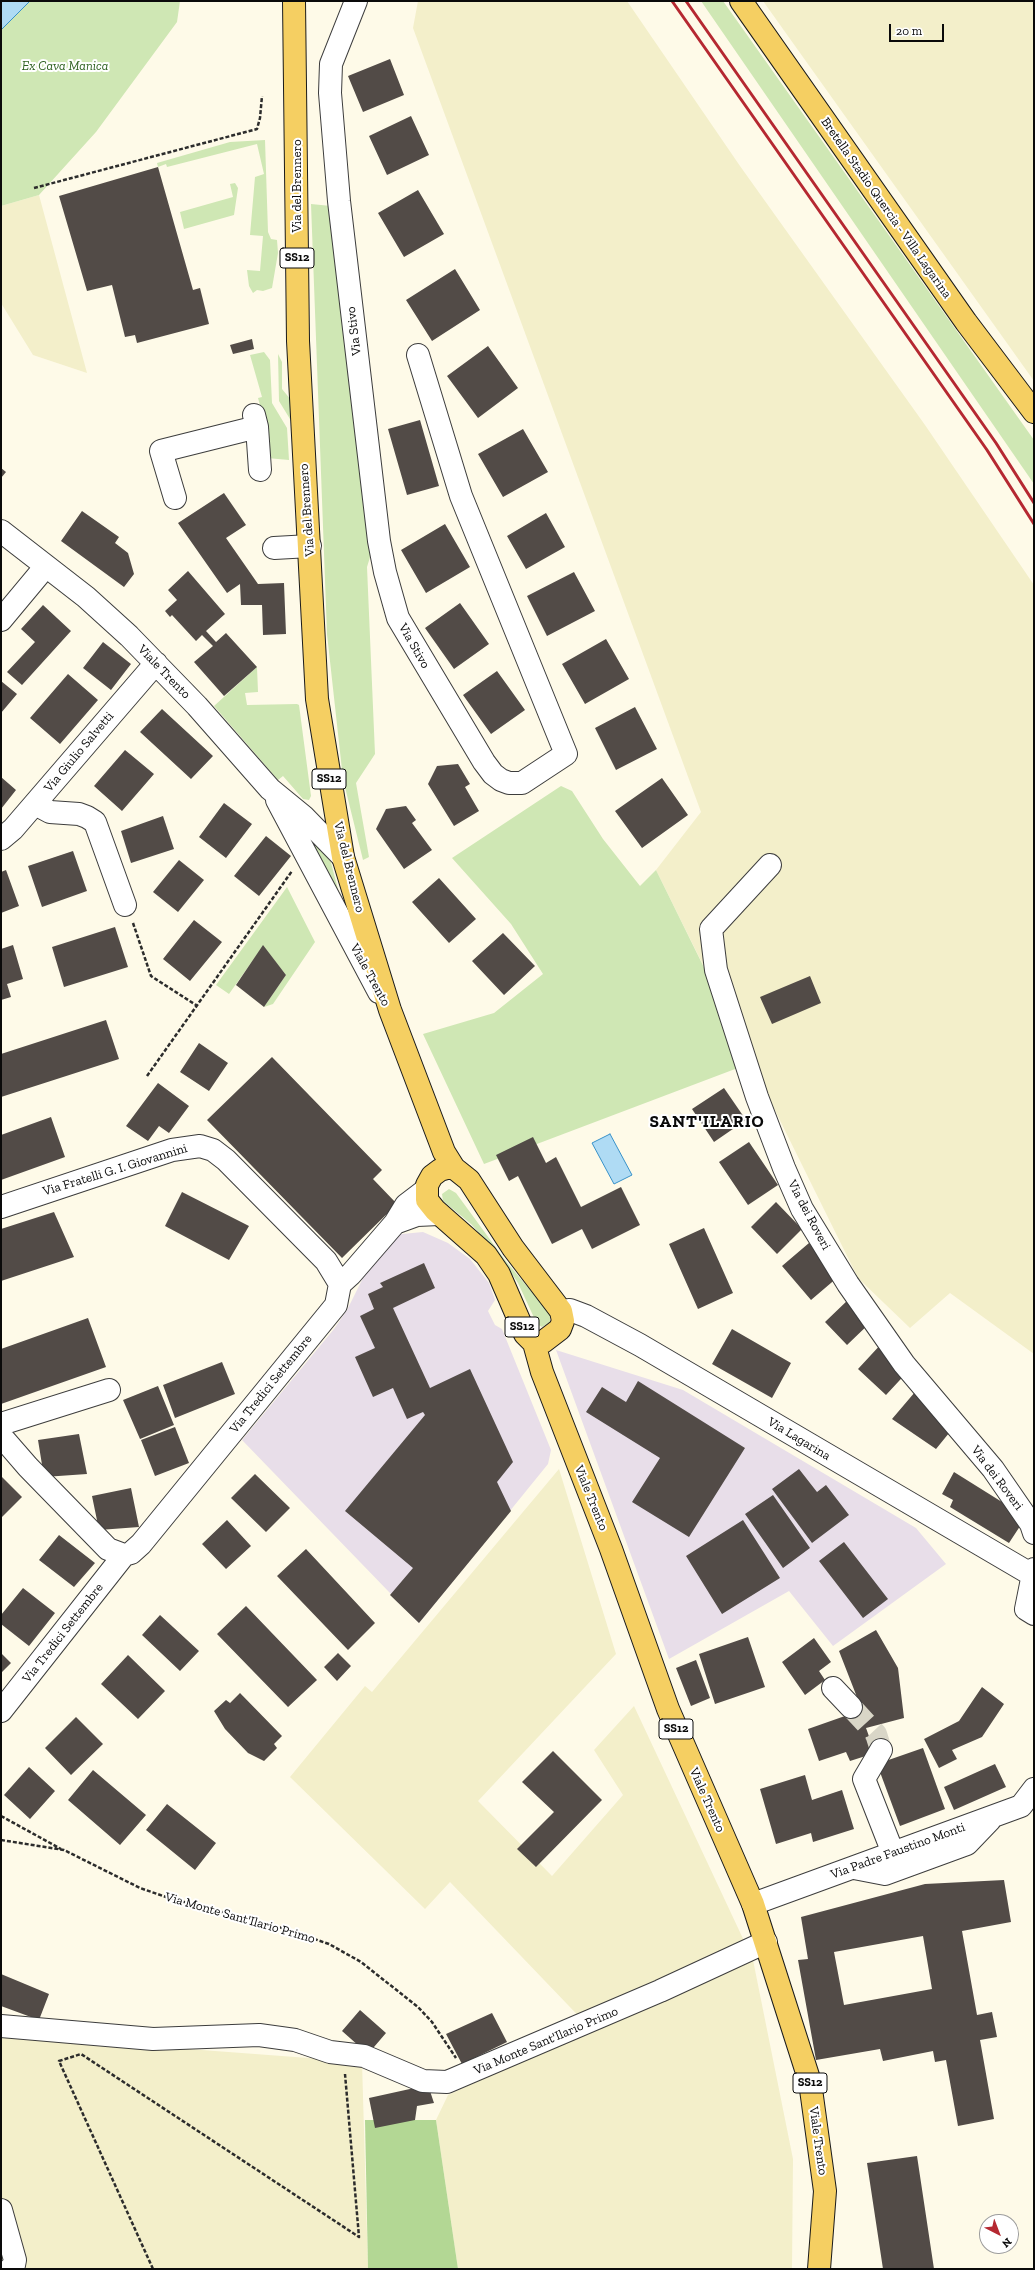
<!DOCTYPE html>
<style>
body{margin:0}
#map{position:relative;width:1035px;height:2270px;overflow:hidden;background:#fefae8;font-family:"Zilla Slab",serif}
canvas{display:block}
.frame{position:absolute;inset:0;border:2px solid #0a0a0a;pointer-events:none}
.north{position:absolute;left:979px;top:2214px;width:40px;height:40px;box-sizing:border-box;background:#fff;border:1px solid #9d9d9d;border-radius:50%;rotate:138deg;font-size:11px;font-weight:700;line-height:16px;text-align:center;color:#0a0a0a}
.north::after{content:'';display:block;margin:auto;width:14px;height:18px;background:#b52831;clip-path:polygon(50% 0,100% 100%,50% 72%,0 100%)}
.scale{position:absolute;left:889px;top:24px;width:55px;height:18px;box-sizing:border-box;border:2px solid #0a0a0a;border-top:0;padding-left:5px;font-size:12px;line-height:14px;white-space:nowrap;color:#0a0a0a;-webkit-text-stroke:3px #fff;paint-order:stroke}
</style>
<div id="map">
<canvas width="1035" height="2270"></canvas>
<div class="frame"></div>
<div class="north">N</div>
<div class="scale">20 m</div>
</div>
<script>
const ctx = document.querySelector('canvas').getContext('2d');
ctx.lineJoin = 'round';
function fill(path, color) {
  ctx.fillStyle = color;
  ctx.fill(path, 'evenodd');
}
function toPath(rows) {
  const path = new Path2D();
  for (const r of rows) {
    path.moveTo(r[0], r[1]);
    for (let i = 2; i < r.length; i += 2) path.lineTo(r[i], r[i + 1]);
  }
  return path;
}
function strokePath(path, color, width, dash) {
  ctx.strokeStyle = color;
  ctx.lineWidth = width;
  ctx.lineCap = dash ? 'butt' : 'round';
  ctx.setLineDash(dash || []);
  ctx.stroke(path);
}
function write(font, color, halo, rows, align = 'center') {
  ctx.font = font + ' "Zilla Slab",serif';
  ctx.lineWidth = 4;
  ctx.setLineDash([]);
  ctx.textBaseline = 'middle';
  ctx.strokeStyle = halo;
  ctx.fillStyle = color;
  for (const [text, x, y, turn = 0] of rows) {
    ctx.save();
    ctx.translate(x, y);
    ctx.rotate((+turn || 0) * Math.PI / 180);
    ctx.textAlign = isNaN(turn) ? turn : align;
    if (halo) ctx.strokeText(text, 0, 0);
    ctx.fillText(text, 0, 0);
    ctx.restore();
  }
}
const industrial = toPath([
 [400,1232,402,1234,423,1232,448,1243,470,1259,489,1283,495,1300,488,1311,495,1325,502,1329,551,1450,548,1464,419,1623,242,1440,334,1329,347,1310,365,1274],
 [556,1350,683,1390,916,1528,946,1564,833,1646,789,1591,669,1659]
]);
const farmland = toPath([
 [418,1,627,1,740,166,925,425,1034,585,1034,1354,950,1293,910,1328,858,1278,656,870,701,812,413,28],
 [763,1,1034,1,1034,381],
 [39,195,87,373,33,355,1,303,1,206],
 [559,1469,616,1654,478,1801,552,1876,623,1795,594,1750,634,1706,753,1960,793,2159,792,2269,458,2269,436,2120,448,2095,591,2029,450,1882,425,1909,290,1777,365,1686,372,1692],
 [1,2035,362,2062,368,2269,8,2269,1,2248]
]);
const green = toPath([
 [1,1,180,1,177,22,96,132,39,195,1,206],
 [701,1,723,1,1034,440,1034,484],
 [265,140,268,232,271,239,277,240,278,253,272,288,263,291,257,290,253,293,249,286,247,270,260,271,263,236,250,235,255,177,264,174,257,144,167,167,166,164,158,167,157,163,230,142],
 [235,183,238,188,234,215,184,229,180,212,233,197,230,184],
 [311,204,331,206,375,541,367,567,375,754,356,783,369,857,363,860,343,779,327,634],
 [264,352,270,360,272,403,287,428,289,460,267,458,266,427,258,398,262,397,250,355],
 [278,354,282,362,282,389,291,400,293,424,279,401],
 [257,667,258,692,245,693,247,705,297,704,299,705,311,796,309,800,303,799,283,776,278,780,214,706],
 [561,786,572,791,603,839,640,886,656,870,751,1063,484,1164,423,1034,494,1013,543,974,511,924,452,858],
 [295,817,330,859,346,919],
 [287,887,315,942,273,1004,264,1007,286,975,263,946,229,994,216,985],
 [449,1189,456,1193,505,1260,550,1314,550,1322,542,1327,537,1324,518,1283,500,1256,471,1224,443,1201,442,1194]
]);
const forest = toPath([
 [365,2120,436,2120,458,2269,368,2269]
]);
const water = toPath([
 [1,1,30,1,1,30,1,1],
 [610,1134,632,1175,614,1184,592,1143,610,1134]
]);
const building = toPath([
 [390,59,404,95,363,112,348,76],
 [411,116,429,155,387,175,369,136],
 [158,167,193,290,200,288,209,324,137,343,135,335,125,337,112,285,87,291,59,196],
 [418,190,444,234,404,257,378,213],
 [455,269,480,310,432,341,406,300],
 [252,339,254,349,233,354,230,345],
 [488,346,518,388,478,418,447,376],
 [420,420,439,486,407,495,388,429],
 [523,429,548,472,503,497,478,454],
 [1,468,6,472,1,478],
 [224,493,246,525,226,538,258,584,284,583,286,634,263,635,262,605,241,605,240,584,227,593,178,523],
 [82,511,119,537,115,543,128,553,134,574,124,587,61,541],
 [546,513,565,547,526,569,507,536],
 [445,524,470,567,426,593,401,550],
 [188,571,225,614,206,631,216,642,226,633,257,667,224,696,194,662,213,646,202,635,196,641,172,615,170,617,165,611,177,600,168,590],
 [574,572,595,611,547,636,527,596],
 [460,603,489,644,454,669,425,628],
 [43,605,71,631,22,685,7,672,35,642,21,629],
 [606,639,629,679,585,704,562,664],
 [103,642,131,664,111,690,83,668],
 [497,671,525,710,491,734,463,695],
 [68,674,98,700,60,744,30,718],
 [1,681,17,694,1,713],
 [635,707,657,749,616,770,595,728],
 [162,709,213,756,191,779,140,732],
 [125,750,154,774,122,811,94,786],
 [458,764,470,784,465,787,479,811,454,826,428,784,437,766],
 [1,777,16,790,1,809],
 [662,778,688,815,642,848,615,811],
 [224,803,252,824,226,858,199,837],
 [406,806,416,820,412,823,432,850,404,869,376,829,386,809],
 [163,816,174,849,131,863,121,831],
 [266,836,291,856,259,896,234,876],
 [73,851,87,891,42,907,28,866],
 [179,860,204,880,178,912,153,892],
 [6,870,19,906,1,913,1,872],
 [439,878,476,919,449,943,412,902],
 [194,920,222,942,190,981,163,959],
 [115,927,128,967,64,987,52,947],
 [503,933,535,966,504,995,472,961],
 [13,945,23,979,7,984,11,997,1,1000,1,949],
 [263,945,286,975,264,1007,236,985],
 [810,976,821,1003,772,1024,760,997],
 [106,1020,119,1059,1,1097,1,1054],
 [199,1043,228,1063,209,1091,180,1072],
 [272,1057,382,1170,373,1179,397,1204,342,1258,207,1120],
 [158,1083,189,1106,169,1133,159,1126,148,1141,126,1126],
 [724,1088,746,1120,714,1142,692,1109],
 [51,1117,65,1157,1,1180,1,1135],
 [533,1137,546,1163,556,1157,581,1207,621,1187,640,1225,592,1249,582,1229,552,1244,518,1176,509,1181,496,1155],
 [749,1142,778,1185,748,1205,719,1162],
 [182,1192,249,1226,229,1260,165,1226],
 [776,1202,802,1229,777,1254,751,1227],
 [54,1212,74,1257,1,1281,1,1229],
 [704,1228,733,1293,698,1309,669,1244],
 [809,1243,838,1277,811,1300,782,1266],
 [424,1263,435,1288,393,1308,430,1388,470,1369,513,1462,497,1482,511,1511,419,1623,390,1595,413,1568,345,1511,425,1415,423,1412,407,1419,393,1388,373,1397,355,1357,375,1348,360,1316,374,1309,368,1294,383,1287,380,1283],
 [850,1298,872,1321,847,1345,825,1322],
 [88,1318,106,1367,1,1404,1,1349],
 [732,1329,791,1363,772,1398,712,1364],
 [883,1342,911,1368,886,1395,858,1369],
 [222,1362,235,1394,175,1418,163,1385],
 [638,1381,745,1448,689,1537,632,1502,660,1458,586,1412,602,1387,626,1402],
 [158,1386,174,1425,140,1439,123,1400],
 [915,1392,958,1422,936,1449,892,1419],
 [175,1427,189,1463,155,1476,141,1440],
 [79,1434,87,1474,44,1477,38,1440],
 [799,1469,817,1492,826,1485,849,1515,812,1543,772,1489],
 [954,1472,1026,1517,1009,1543,950,1507,953,1500,942,1494],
 [255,1474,290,1508,266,1532,231,1498],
 [1,1476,22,1497,1,1518],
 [131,1488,139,1527,99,1530,92,1496],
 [773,1495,810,1548,783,1568,745,1514],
 [227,1520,251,1546,226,1569,202,1544],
 [743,1520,780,1578,722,1614,686,1556],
 [59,1535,95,1563,74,1587,39,1560],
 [844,1542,888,1599,863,1618,819,1561],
 [306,1549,375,1623,348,1650,277,1576],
 [23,1588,55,1613,29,1646,1,1624,1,1615],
 [246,1606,317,1680,288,1707,217,1634],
 [160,1615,199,1651,180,1671,142,1635],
 [876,1630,898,1668,904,1718,866,1728,875,1753,850,1761,846,1752,819,1761,808,1729,862,1710,839,1651],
 [748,1637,765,1687,715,1704,699,1654],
 [814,1638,831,1662,819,1671,825,1680,805,1695,782,1662],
 [1,1653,11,1663,1,1673],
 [338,1653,351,1666,337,1681,324,1667],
 [128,1655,165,1691,138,1719,101,1684],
 [696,1660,710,1698,691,1706,676,1668],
 [982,1687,1004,1704,982,1737,952,1750,957,1759,939,1768,924,1739,959,1721],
 [240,1693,282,1736,274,1744,277,1748,264,1761,248,1753,225,1729,214,1711,226,1700,230,1703],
 [76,1717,103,1744,71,1775,45,1748],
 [923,1748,945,1809,900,1826,877,1764],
 [553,1751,602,1800,536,1867,517,1849,554,1812,522,1782],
 [995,1764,1006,1787,954,1810,944,1787],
 [29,1767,55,1791,30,1819,4,1795],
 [93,1770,146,1815,120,1845,68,1800],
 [805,1775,812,1800,842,1790,854,1829,813,1842,811,1833,776,1844,760,1789],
 [167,1804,216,1843,195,1870,146,1830],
 [1004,1880,1011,1922,962,1931,977,2015,992,2012,997,2037,980,2040,994,2119,958,2126,946,2060,935,2062,933,2051,883,2061,880,2049,816,2060,798,1960,808,1959,801,1917,925,1884],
 [923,1936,932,1989,844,2005,834,1952],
 [1,1974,49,1994,39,2020,1,2006],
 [360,2010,386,2033,368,2054,342,2031],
 [492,2013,507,2042,462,2064,446,2034],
 [428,2085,434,2103,417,2106,415,2120,375,2128,369,2098],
 [917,2156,934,2269,883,2269,867,2163]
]);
const minorTunnel = toPath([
 [851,1707,876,1734,881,1750]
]);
const path = toPath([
 [34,188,257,129,260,118,262,96],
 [133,923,151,976,196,1005],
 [147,1076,292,871],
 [1,1816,61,1849],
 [1,1840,64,1850,140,1888,169,1898,282,1928,329,1944,361,1962,418,2007,432,2022,456,2058],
 [153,2269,59,2061,81,2054,359,2237,345,2074]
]);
const minor = toPath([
 [356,1,331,64,330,93,339,201,379,541,385,572,398,618,484,762,493,774,501,780,509,783,522,783,566,754,461,496,418,355],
 [257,427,260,470],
 [175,498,161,451,257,427,254,415],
 [1,531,86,597,129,636,197,706,270,789,303,816,343,857],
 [274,548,310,546],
 [1,620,46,566],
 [277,800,379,992],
 [35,804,50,812,79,814,87,817,95,822,125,905],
 [1,839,13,829,156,663],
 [770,865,711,929,716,970,757,1097,784,1168,802,1209,848,1284,904,1364,993,1469,1031,1524,1034,1533],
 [1,1207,172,1150,200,1146,213,1150,226,1160,326,1261,340,1284],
 [395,1223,417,1215,439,1214],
 [561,1311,570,1310,586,1316,640,1345,1034,1576],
 [1,1424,109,1390],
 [1,1436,28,1467,108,1549,124,1555,131,1553,141,1544,336,1305,340,1284,351,1274,395,1223,406,1205,427,1189],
 [1034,1569,1026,1609,1034,1614],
 [833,1688,851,1707],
 [1,1711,124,1555],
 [881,1750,864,1779,893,1853],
 [854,1868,885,1874,967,1844,990,1820],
 [753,1904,1021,1806,1034,1789],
 [1,2026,153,2039,259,2035,295,2040,330,2052,364,2056,423,2081,447,2082,660,1991,766,1942],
 [1,2210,15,2260,14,2265,10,2269]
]);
const major = toPath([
 [294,1,298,341,317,699,343,857,390,1010,444,1152,454,1168],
 [741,1,966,322,1034,412],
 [447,1168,454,1168,469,1180,513,1248,561,1311,563,1321,560,1329,543,1342,534,1343,525,1334,499,1274,486,1255,435,1210,427,1200,427,1185,432,1176,440,1170,447,1168],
 [534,1343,542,1372,611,1549,668,1709,753,1904,810,2082,825,2191,819,2269]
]);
const rail = toPath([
 [672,1,987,450,1034,524],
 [686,1,996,443,1034,503]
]);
const shields = [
 [297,258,34],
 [329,779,34],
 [522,1327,34],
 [676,1729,34],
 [810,2083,34]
];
const shieldNames = [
 ["SS12",297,258],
 ["SS12",329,779],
 ["SS12",522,1327],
 ["SS12",676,1729],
 ["SS12",810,2083]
];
const parkNames = [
 ["Ex Cava Manica",65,66]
];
const streetNames = [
 ["Via del Brennero",297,186,-90],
 ["Bretella Stadio Quercia - Villa Lagarina",886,208,55],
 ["Via Stivo",354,331,-97],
 ["Via del Brennero",307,510,-94],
 ["Via Stivo",414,646,60],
 ["Viale Trento",164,672,46],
 ["Via Giulio Salvetti",79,752,-50],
 ["Via del Brennero",349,867,76],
 ["Viale Trento",370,975,61],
 ["Via Fratelli G. I. Giovannini",115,1170,-17],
 ["Via dei Roveri",809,1215,62],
 ["Via Tredici Settembre",271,1384,-51],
 ["Via Lagarina",799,1439,31],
 ["Via dei Roveri",997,1478,53],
 ["Viale Trento",591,1498,68],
 ["Via Tredici Settembre",63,1633,-52],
 ["Viale Trento",707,1800,66],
 ["Via Padre Faustino Monti",898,1851,-20],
 ["Via Monte Sant'Ilario Primo",240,1918,16],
 ["Via Monte Sant'Ilario Primo",546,2041,-23],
 ["Viale Trento",818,2141,82]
];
const districtNames = [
 ["SANT'ILARIO",707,1122]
];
fill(industrial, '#e8dee9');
fill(farmland, '#f3efca');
fill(green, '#cfe7b4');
fill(forest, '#b3d794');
fill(water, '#afdbf4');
strokePath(water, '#3891c8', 1);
fill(building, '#524b47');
strokePath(minorTunnel, '#d9d6c7', 22, [22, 11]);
strokePath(minor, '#3d3d3d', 24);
strokePath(major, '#1b1b1b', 24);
strokePath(path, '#2c2c2c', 2.5, [4, 2]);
strokePath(minor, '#fff', 22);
strokePath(major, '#f5cf62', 22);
strokePath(rail, '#b52831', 3);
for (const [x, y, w] of shields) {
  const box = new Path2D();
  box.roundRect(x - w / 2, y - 10, w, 20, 3);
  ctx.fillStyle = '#fff';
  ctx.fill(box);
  strokePath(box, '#0a0a0a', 1);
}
write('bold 12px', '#0a0a0a', null, shieldNames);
write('italic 13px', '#2c5f1e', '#fff', parkNames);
write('13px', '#0a0a0a', '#fff', streetNames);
ctx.letterSpacing = '1px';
write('bold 17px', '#0a0a0a', '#fff', districtNames);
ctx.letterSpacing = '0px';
</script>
